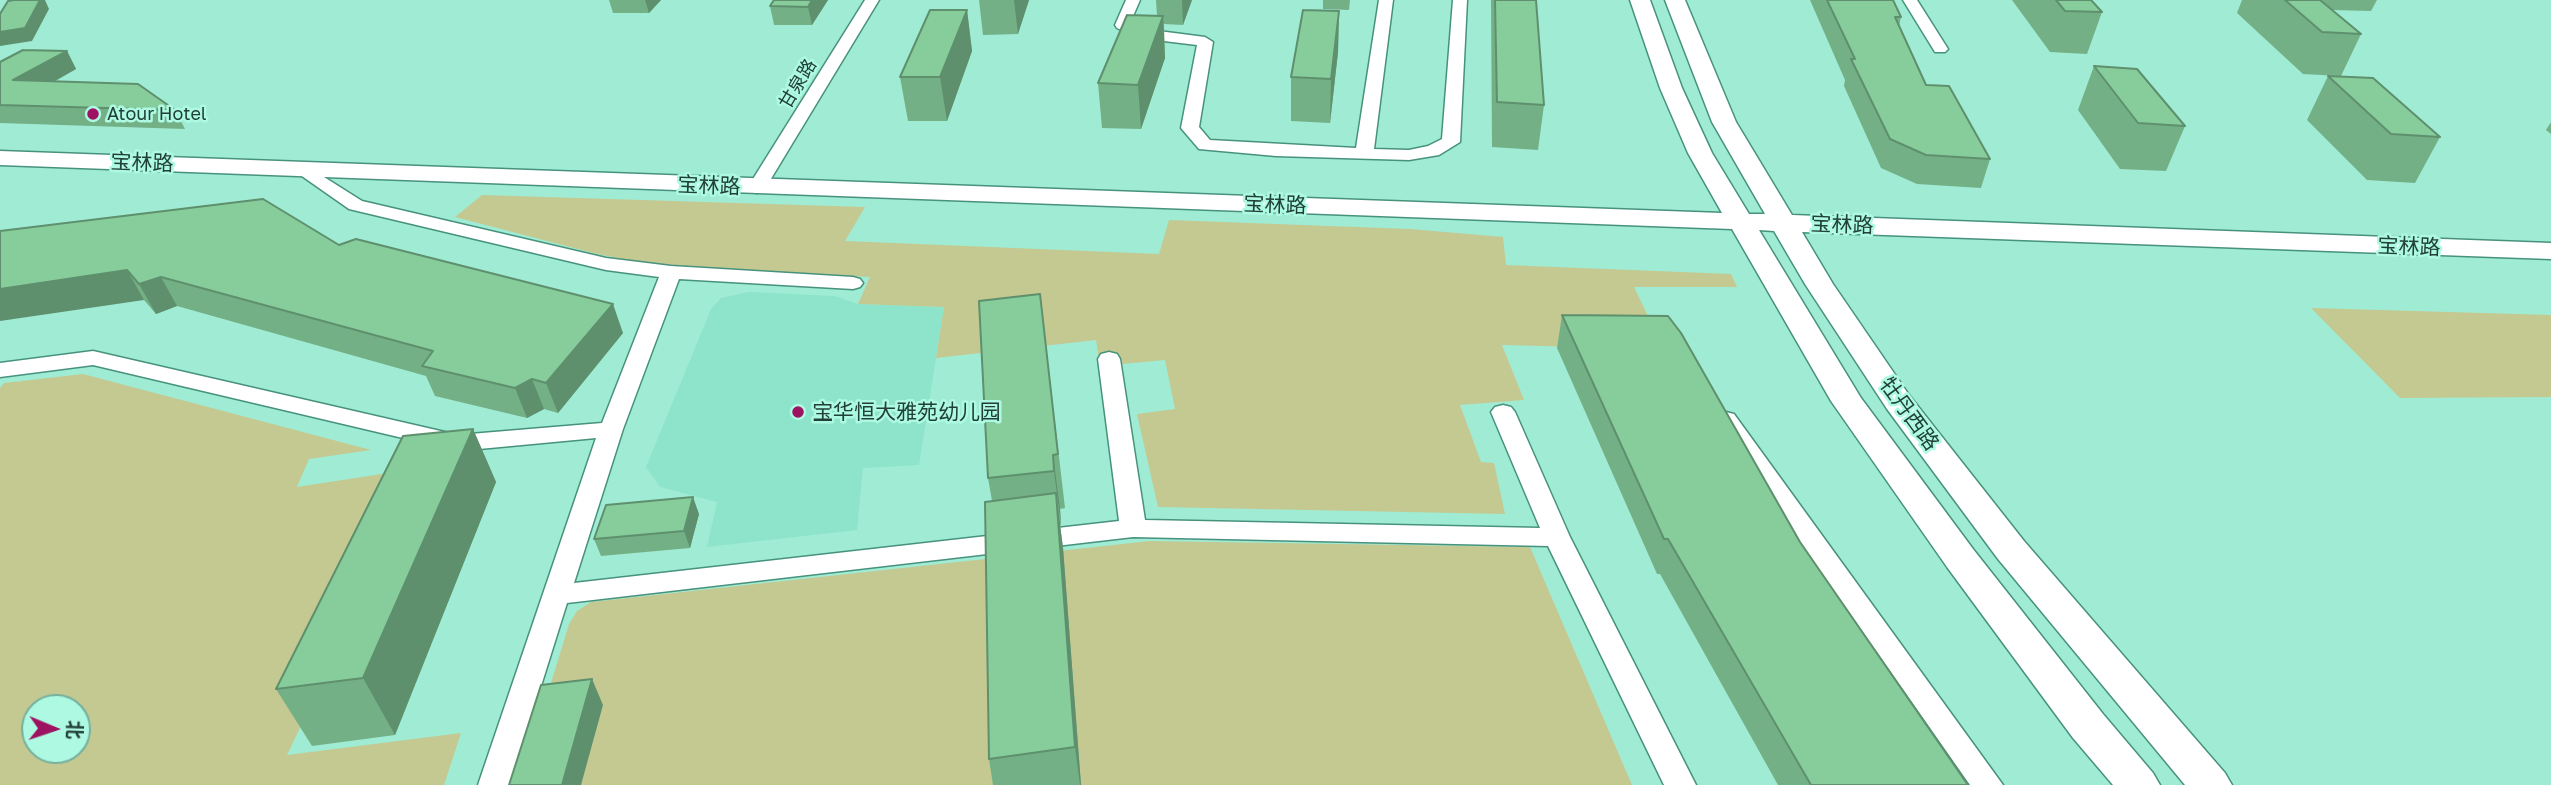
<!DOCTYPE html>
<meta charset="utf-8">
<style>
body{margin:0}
#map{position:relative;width:2551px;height:785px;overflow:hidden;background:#a0ebd4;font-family:"Golos Text","Noto Sans SC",sans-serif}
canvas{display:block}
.north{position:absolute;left:21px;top:694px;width:70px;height:70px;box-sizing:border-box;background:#adf9e1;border:2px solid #75af9d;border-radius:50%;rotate:92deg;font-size:19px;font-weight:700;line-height:28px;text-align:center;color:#203f36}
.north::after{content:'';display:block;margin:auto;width:24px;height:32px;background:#9d1261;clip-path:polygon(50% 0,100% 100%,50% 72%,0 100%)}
</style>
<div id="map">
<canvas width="2551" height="785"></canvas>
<div class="north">北</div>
</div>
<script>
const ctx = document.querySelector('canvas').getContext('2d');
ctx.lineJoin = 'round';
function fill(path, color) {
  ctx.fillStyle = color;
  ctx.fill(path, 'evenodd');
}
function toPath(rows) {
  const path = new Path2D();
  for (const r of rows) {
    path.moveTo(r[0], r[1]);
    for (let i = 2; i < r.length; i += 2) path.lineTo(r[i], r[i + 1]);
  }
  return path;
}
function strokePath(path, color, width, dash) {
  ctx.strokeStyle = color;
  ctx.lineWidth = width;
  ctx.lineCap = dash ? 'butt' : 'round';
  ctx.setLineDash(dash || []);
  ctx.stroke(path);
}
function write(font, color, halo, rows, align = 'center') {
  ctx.font = font + ' "Golos Text","Noto Sans SC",sans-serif';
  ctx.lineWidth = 5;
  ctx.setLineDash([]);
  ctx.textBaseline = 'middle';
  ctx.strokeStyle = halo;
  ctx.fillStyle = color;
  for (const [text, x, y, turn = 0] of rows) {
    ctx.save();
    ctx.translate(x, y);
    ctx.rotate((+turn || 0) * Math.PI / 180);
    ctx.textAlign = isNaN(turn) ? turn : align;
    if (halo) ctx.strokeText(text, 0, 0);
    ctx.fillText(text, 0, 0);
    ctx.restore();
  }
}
const built = toPath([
 [749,292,834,296,858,304,944,307,919,465,863,468,857,530,707,547,717,502,660,487,646,467,711,309,721,298]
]);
const green = toPath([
 [482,195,865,207,845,241,1159,254,1169,220,1410,229,1503,237,1506,265,1731,274,1737,287,1634,287,1664,349,1502,345,1524,400,1460,405,1481,462,1494,463,1505,514,1158,507,1137,414,1175,409,1165,360,1100,366,1096,340,936,358,944,307,858,304,870,277,654,265,597,254,455,217],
 [2311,308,2551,315,2551,397,2400,398],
 [83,374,371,450,309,459,297,487,388,473,366,589,287,755,461,733,444,785,0,785,0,388,4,383],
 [35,708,77,708,77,750,35,750],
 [1150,541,1530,547,1632,785,520,785,569,624,577,611,591,602]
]);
const street = toPath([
 [865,0,879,0,766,187,757,193,750,191,748,187,865,0],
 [1126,0,1140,0,1130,23,1143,29,1205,37,1213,42,1199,127,1210,140,1356,148,1379,0,1393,0,1374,149,1409,150,1428,146,1442,139,1453,0,1467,0,1460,142,1439,155,1409,160,1276,156,1199,149,1181,128,1197,45,1139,38,1117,28,1115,25,1126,0],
 [1903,0,1917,0,1948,49,1945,52,1935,52,1903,0],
 [305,165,362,201,606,258,671,266,853,277,860,279,863,283,860,287,853,289,679,279,623,429,574,583,1119,521,1098,359,1101,354,1109,352,1117,354,1120,359,1145,520,1540,528,1491,412,1495,407,1503,405,1511,407,1515,412,1570,537,1696,785,1664,785,1548,546,1133,537,567,603,510,785,478,785,596,438,458,451,93,365,0,377,0,363,93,351,458,435,602,423,659,277,606,270,349,209,299,174,296,170,305,165],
 [1726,412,1734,414,2003,785,1970,785,1714,419,1718,414,1726,412]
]);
const secondary = toPath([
 [1630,0,1650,0,1682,88,1712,153,1749,214,1765,214,1712,122,1665,0,1685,0,1736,122,1792,215,2551,243,2551,259,1802,232,1833,284,1909,395,2024,541,2225,773,2232,785,2185,785,1998,559,1887,409,1805,284,1774,231,1759,230,1861,398,1973,549,2103,714,2153,773,2160,785,2113,785,2073,738,1947,567,1831,401,1732,229,0,165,0,151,1722,213,1688,153,1660,88,1630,0]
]);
const wall = toPath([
 [609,0,661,0,649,13,613,13],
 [774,0,828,0,812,25,774,25,770,6],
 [979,0,1029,0,1018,34,983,35],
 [1156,0,1192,0,1183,25,1164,24,1165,58,1141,129,1102,128,1098,83,1157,16],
 [1323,0,1350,0,1349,10,1323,9],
 [1491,0,1536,0,1544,105,1538,150,1492,147],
 [1810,0,1893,0,1901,17,1899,26,1926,85,1990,159,1981,188,1917,184,1881,168,1844,86,1845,80],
 [2012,0,2091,0,2102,12,2087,54,2050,52],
 [2242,0,2377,0,2371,11,2332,10,2361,34,2341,76,2303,74,2237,13],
 [967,10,972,51,947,121,908,121,900,77],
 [1339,11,1338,52,1330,123,1291,121,1291,77],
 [67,51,76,69,54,81,175,110,185,129,0,123,0,62],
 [2094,66,2185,126,2166,171,2120,169,2078,110],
 [2328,76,2440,137,2415,183,2367,180,2307,120],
 [2551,122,2551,134,2546,130],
 [0,231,339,245,623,333,558,413,544,409,527,418,435,396,426,376,177,306,156,314,144,300],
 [1040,294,1065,508,1060,509,1061,525,1060,525,1063,548,1081,785,993,785,989,759,992,501,988,478],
 [1562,315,1800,542,1968,785,1778,785,1660,574,1657,574,1557,348],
 [473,429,496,482,395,735,312,746,276,689],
 [699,514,690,548,601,556,594,539]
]);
const shadedWall = toPath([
 [40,0,45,0,49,9,32,41,0,46,0,32],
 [645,0,661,0,649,13],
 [812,0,828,0,812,25,808,7],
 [1014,0,1029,0,1018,34],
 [1182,0,1192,0,1183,25],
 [967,10,972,51,947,121,940,77],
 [1339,11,1338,52,1330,123,1331,79],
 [1163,16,1165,58,1141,129,1138,85],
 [67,51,76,69,24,99,13,80],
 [127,270,144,300,0,321,0,289],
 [161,277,177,306,156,314,139,284],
 [613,304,623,333,558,413,546,383],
 [532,379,544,409,527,418,515,388],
 [473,429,496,482,395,735,363,678],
 [1053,455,1060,509,1061,525,1054,471],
 [1056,493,1063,548,1081,785,1080,785,1075,747],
 [693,497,699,514,690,548,684,531],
 [592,679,603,705,581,785,562,785]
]);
const building = toPath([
 [14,0,40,0,25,28,0,32,0,14,8,1,14,0],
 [774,0,812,0,808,7,770,6,774,0],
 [1495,0,1536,0,1544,105,1497,102,1495,0],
 [1827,0,1893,0,1901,17,1895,17,1926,85,1949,86,1990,159,1926,155,1890,139,1851,59,1855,59,1827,0],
 [2056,0,2091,0,2102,12,2065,11,2056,0],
 [2285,0,2320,0,2361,34,2322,32,2285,0],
 [930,10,967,10,940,77,900,77,930,10],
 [1303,10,1339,11,1331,79,1291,77,1303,10],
 [1127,15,1163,16,1138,85,1098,83,1127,15],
 [23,50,67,51,13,80,138,84,175,110,0,105,0,62,23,50],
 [2094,66,2137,69,2185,126,2138,123,2094,66],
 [2328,76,2373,78,2440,137,2391,134,2328,76],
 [263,199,339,245,356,239,613,304,546,383,532,379,515,388,422,366,433,351,161,277,139,284,127,270,0,289,0,231,263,199],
 [1040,294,1058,454,1053,455,1054,471,988,478,979,301,1040,294],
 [1562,315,1668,316,1681,333,1800,542,1968,785,1811,785,1668,539,1664,539,1562,315],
 [473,429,363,678,276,689,403,436,473,429],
 [1056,493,1075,747,989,759,985,502,1056,493],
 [693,497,684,531,594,539,606,505,693,497],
 [592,679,562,785,509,785,541,685,592,679]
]);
const markers = [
 [93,114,7,"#9d1261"],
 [798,412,7,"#9d1261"]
];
const farStreetnames = [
 ["甘泉路",798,84,-59]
];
const farPoinames = [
 ["Atour Hotel",107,114]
];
const streetNames = [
 ["宝林路",142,163,2],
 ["宝林路",709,186,2],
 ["宝林路",1275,205,2],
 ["宝林路",1842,225,2],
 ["宝林路",2409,247,2],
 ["牡丹西路",1909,414,54]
];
const poiNames = [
 ["宝华恒大雅苑幼儿园",812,412]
];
fill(built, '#8de4ca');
fill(green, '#c3c991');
strokePath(street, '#47927d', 3);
strokePath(secondary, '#47927d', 3);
fill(street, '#fff');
fill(secondary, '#fff');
fill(wall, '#74b086');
fill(shadedWall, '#5e906d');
fill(building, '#87cd9c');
strokePath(building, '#5e906d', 2);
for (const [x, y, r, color] of markers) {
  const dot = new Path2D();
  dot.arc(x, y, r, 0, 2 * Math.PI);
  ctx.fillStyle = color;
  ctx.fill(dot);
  strokePath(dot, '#adf9e1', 2.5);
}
write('18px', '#203f36', '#adf9e1', farStreetnames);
write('18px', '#203f36', '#adf9e1', farPoinames, 'left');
write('21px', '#203f36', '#adf9e1', streetNames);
write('21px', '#203f36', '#adf9e1', poiNames, 'left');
</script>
